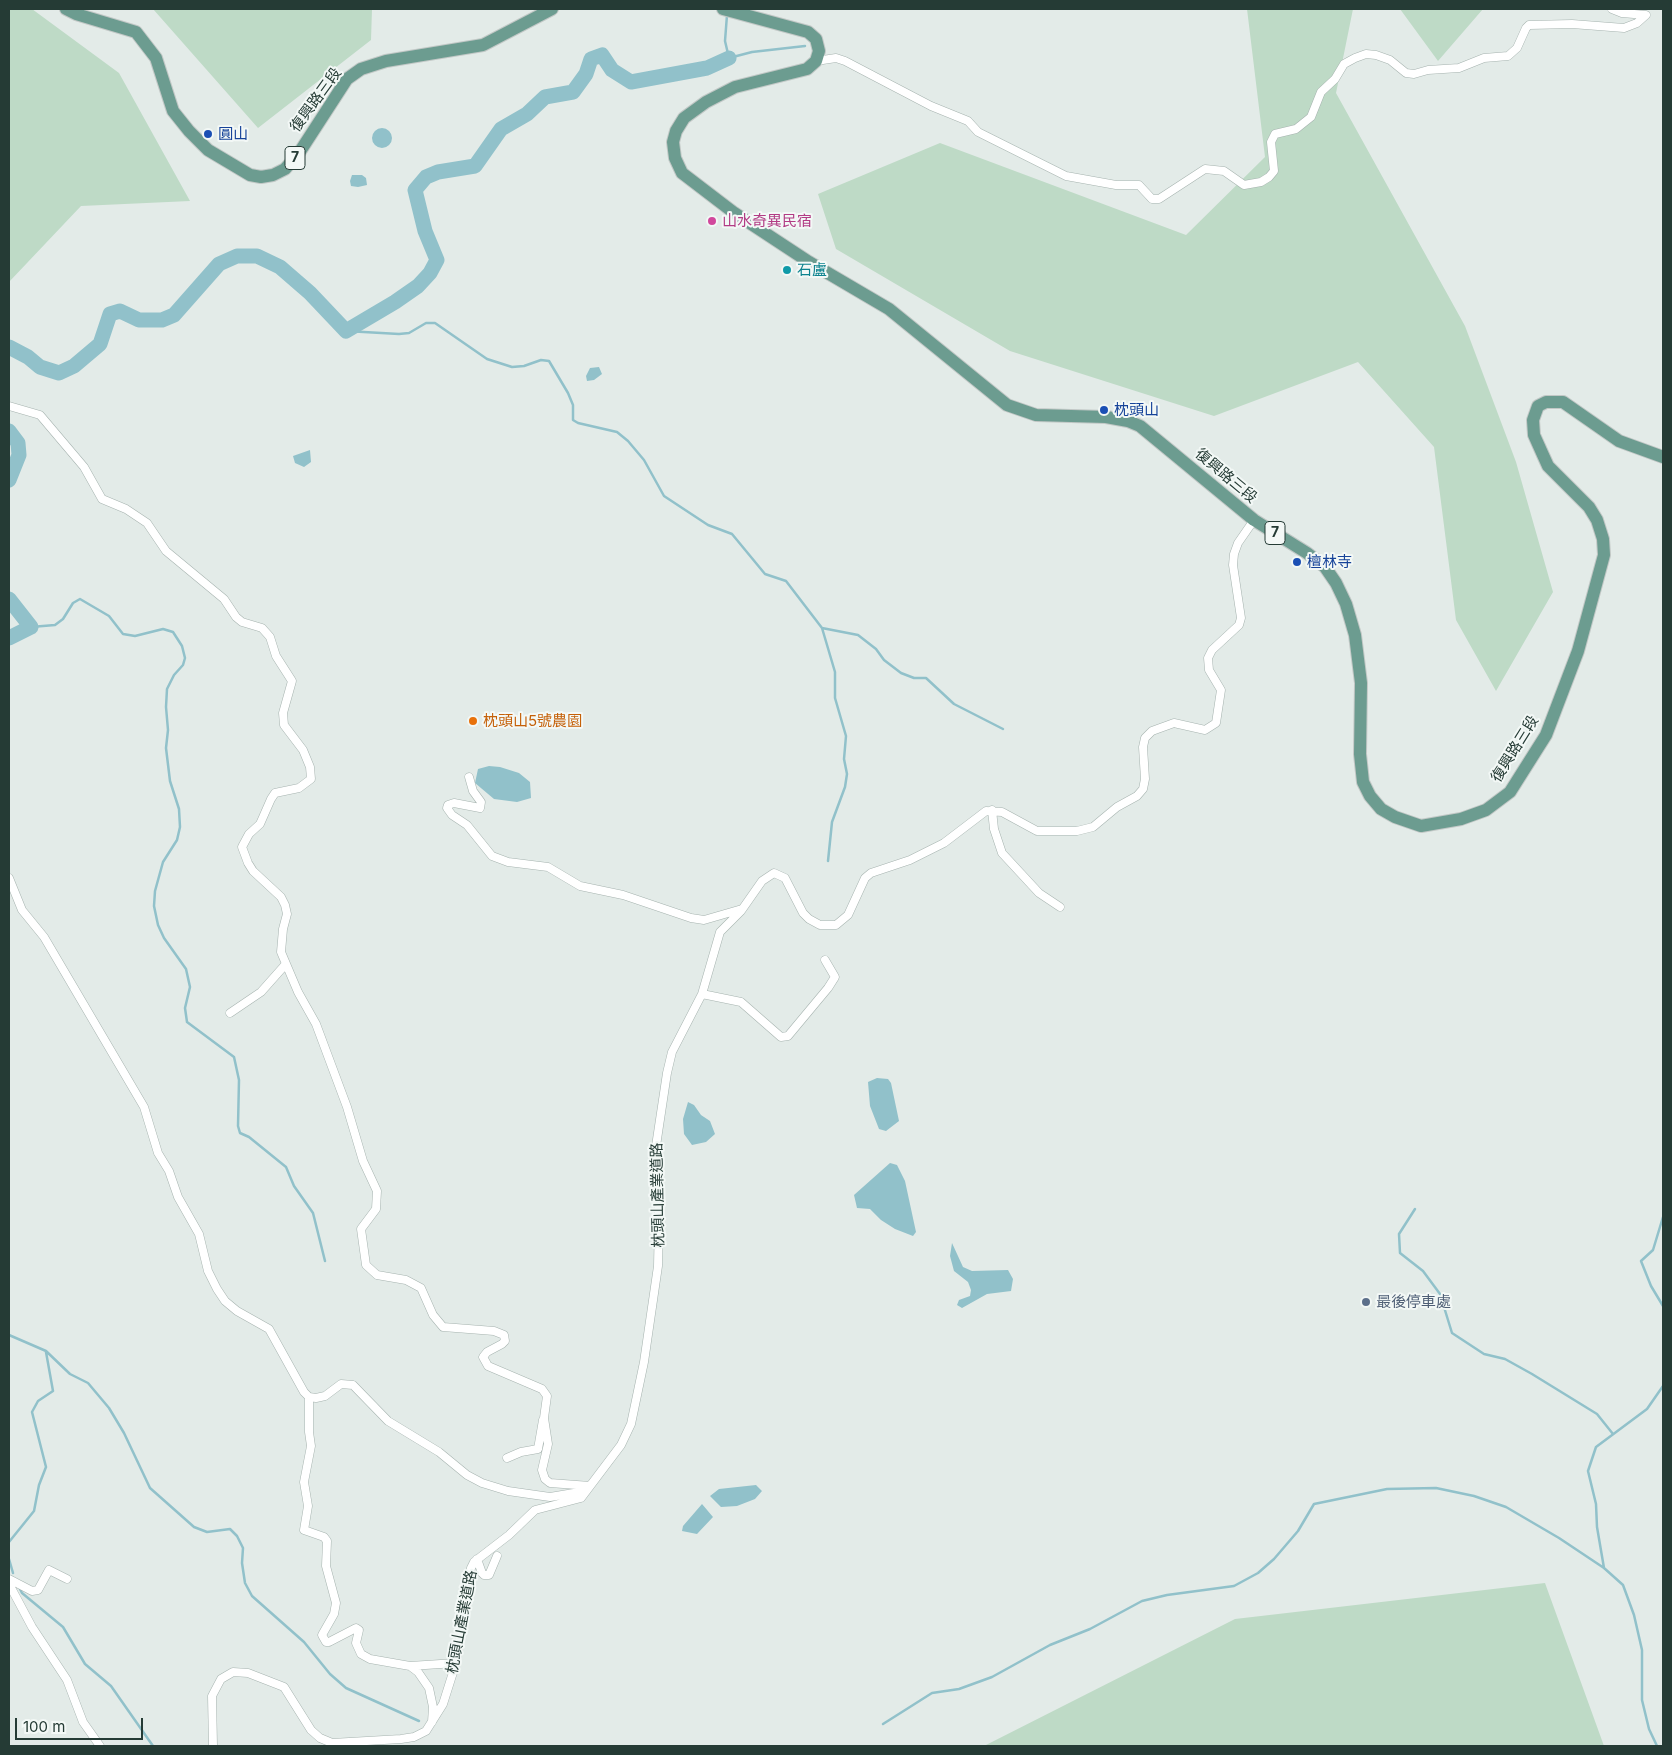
<!DOCTYPE html>
<meta charset="utf-8">
<style>
body{margin:0}
#map{position:relative;width:1672px;height:1755px;overflow:hidden;background:#e3ebe8;font-family:Inter,sans-serif}
canvas{display:block}
.frame{position:absolute;inset:0;border:10px solid #253b35;pointer-events:none}
.scale{position:absolute;left:15px;top:1718px;width:128px;height:22px;box-sizing:border-box;border:2px solid #253b35;border-top:0;padding-left:6px;font-size:15px;line-height:18px;white-space:nowrap;color:#253b35;-webkit-text-stroke:4px #f3f8f6;paint-order:stroke}
</style>
<div id="map">
<canvas width="1672" height="1755"></canvas>
<div class="frame"></div>
<div class="scale">100 m</div>
</div>
<script>
const ctx = document.querySelector('canvas').getContext('2d');
ctx.lineJoin = 'round';
function fill(path, color) {
  ctx.fillStyle = color;
  ctx.fill(path, 'evenodd');
}
function toPath(rows) {
  const path = new Path2D();
  for (const r of rows) {
    if (r.length === 3) {
      path.moveTo(r[0] + r[2], r[1]);
      path.arc(r[0], r[1], r[2], 0, 2 * Math.PI);
      continue;
    }
    path.moveTo(r[0], r[1]);
    for (let i = 2; i < r.length; i += 2) path.lineTo(r[i], r[i + 1]);
  }
  return path;
}
function strokePath(path, color, width, dash) {
  ctx.strokeStyle = color;
  ctx.lineWidth = width;
  ctx.lineCap = dash ? 'butt' : 'round';
  ctx.setLineDash(dash || []);
  ctx.stroke(path);
}
function write(font, color, halo, rows, align = 'center') {
  ctx.font = font + ' Inter,"Noto Sans TC",sans-serif';
  ctx.lineWidth = 4;
  ctx.setLineDash([]);
  ctx.textBaseline = 'middle';
  ctx.strokeStyle = halo;
  ctx.fillStyle = color;
  for (const [text, x, y, turn = 0] of rows) {
    ctx.save();
    ctx.translate(x, y);
    ctx.rotate((+turn || 0) * Math.PI / 180);
    ctx.textAlign = isNaN(turn) ? turn : align;
    if (halo) ctx.strokeText(text, 0, 0);
    ctx.fillText(text, 0, 0);
    ctx.restore();
  }
}
const green = toPath([
 [9,9,32,9,119,73,190,201,81,206,9,282],
 [153,9,372,9,371,40,258,128],
 [1247,9,1353,9,1336,93,1465,326,1516,462,1553,592,1496,691,1456,620,1434,447,1358,362,1214,416,1010,351,836,249,818,194,940,143,1186,235,1265,157],
 [1400,9,1483,9,1438,61],
 [1545,1583,1604,1746,984,1746,1235,1619]
]);
const water = toPath([
 [382,138,10],
 [352,175,362,175,366,178,367,185,358,187,351,186,350,181],
 [599,367,602,374,594,380,587,381,586,376,590,368],
 [310,450,311,462,304,467,295,463,293,456],
 [489,766,500,767,519,773,530,782,531,798,517,802,494,799,475,783,478,769],
 [877,1078,888,1079,891,1083,899,1121,886,1131,879,1129,870,1106,868,1082],
 [688,1102,694,1105,701,1115,710,1121,715,1134,706,1142,692,1145,684,1134,683,1119],
 [890,1163,897,1165,905,1181,916,1232,913,1236,895,1229,881,1220,870,1209,857,1208,854,1195],
 [952,1243,963,1267,972,1271,1008,1270,1013,1279,1011,1291,987,1294,962,1308,957,1305,959,1300,970,1296,971,1290,968,1282,954,1271,950,1256],
 [756,1485,762,1491,755,1499,737,1506,721,1507,710,1496,719,1489],
 [702,1504,713,1517,697,1534,682,1531,683,1526]
]);
const stream = toPath([
 [727,15,725,41,729,58,752,52,805,46],
 [346,331,399,334,409,333,426,323,435,323,487,359,512,367,524,366,541,360,549,361,568,393,573,405,573,420,578,423,617,432,628,441,644,460,664,496,708,525,732,534,765,574,786,581,822,628,835,672,835,698,846,736,844,759,847,774,845,787,832,822,828,861],
 [31,627,55,625,63,619,73,603,80,599,109,616,123,634,135,636,163,629,173,632,182,646,185,658,183,665,174,675,167,689,166,707,168,730,166,748,170,781,179,809,180,827,177,840,163,862,155,891,154,906,158,925,164,938,186,969,190,987,185,1008,187,1022,234,1057,239,1080,238,1126,240,1133,249,1137,286,1167,294,1186,313,1213,325,1261],
 [822,628,858,635,876,649,884,660,901,673,914,678,926,678,954,704,1003,729],
 [1415,1209,1399,1234,1400,1253,1423,1271,1440,1294,1452,1333,1484,1354,1505,1359,1532,1374,1597,1414,1613,1434],
 [1663,1217,1653,1250,1641,1261,1651,1286,1663,1306],
 [9,1335,46,1351,70,1374,88,1383,109,1408,124,1433,150,1488,194,1527,207,1532,230,1529,237,1536,243,1548,242,1563,245,1583,252,1596,304,1642,330,1674,346,1688,419,1721],
 [9,1542,34,1511,39,1485,46,1467,32,1412,38,1401,53,1391,46,1352],
 [9,1559,13,1573],
 [19,1587,22,1593,63,1627,85,1664,111,1686,153,1746],
 [883,1724,932,1693,959,1689,992,1677,1050,1645,1090,1629,1142,1601,1167,1595,1234,1586,1258,1573,1274,1559,1298,1531,1314,1504,1387,1489,1436,1488,1474,1496,1506,1507,1559,1538,1604,1568],
 [1657,1746,1649,1729,1642,1700,1642,1650,1634,1615,1623,1585,1604,1568,1597,1527,1596,1504,1588,1471,1596,1447,1647,1409,1663,1386]
]);
const river = toPath([
 [9,347,28,357,40,367,59,373,74,366,100,344,110,314,120,311,139,320,162,320,174,315,219,264,237,256,257,256,280,267,310,293,346,331,395,302,418,286,430,273,437,260,425,231,415,190,426,177,438,172,475,166,501,129,527,114,545,97,573,92,586,74,591,59,602,55,612,70,631,82,707,68,729,58],
 [9,431,18,443,19,455,9,480],
 [9,599,31,627,9,638]
]);
const street = toPath([
 [816,61,836,58,845,61,931,106,968,121,978,132,1066,176,1116,185,1139,185,1152,199,1159,199,1205,169,1224,171,1244,185,1261,182,1269,177,1274,171,1271,142,1275,134,1296,129,1311,117,1321,92,1335,79,1344,64,1355,58,1366,54,1376,55,1390,60,1406,73,1414,74,1428,70,1459,68,1484,58,1508,56,1517,48,1526,28,1529,25,1572,24,1624,28,1637,23,1646,15,1622,13,1612,9],
 [9,406,40,415,84,467,102,499,126,509,147,523,166,551,224,599,236,617,242,622,262,628,270,637,276,656,292,681,283,713,284,725,303,750,310,767,311,779,299,788,275,793,271,799,260,824,249,834,242,847,248,863,253,871,281,897,285,905,287,914,283,929,281,952,298,992,316,1024,347,1107,363,1161,377,1191,376,1209,361,1229,366,1265,377,1275,406,1280,421,1288,433,1315,443,1327,494,1331,504,1335,505,1341,502,1344,487,1352,483,1357,488,1366,542,1389,547,1396,544,1418,548,1444,542,1470,545,1479,550,1483,590,1486],
 [469,777,473,791,481,802,480,808,454,803,448,805,447,808,452,815,467,825,492,856,508,862,548,867,580,886,623,895,691,918,704,920,742,909],
 [992,810,994,829,1002,853,1039,893,1060,907],
 [9,878,22,910,44,937,144,1107,158,1153,169,1171,178,1197,199,1234,208,1271,217,1289,225,1301,237,1311,269,1329,304,1392,309,1397,316,1398,325,1396,341,1384,353,1385,388,1421,439,1452,467,1475,482,1483,508,1491,550,1497,586,1491],
 [702,994,741,1002,781,1037,788,1036,828,988,835,977,825,960],
 [230,1013,261,992,285,965],
 [309,1397,309,1432,311,1446,304,1482,308,1506,304,1530,324,1537,327,1541,326,1566,336,1603,334,1614,322,1635,326,1642,329,1642,356,1628,359,1630,356,1643,361,1654,370,1659,410,1666,418,1672,429,1688,433,1707,432,1722],
 [507,1458,521,1452,538,1449,543,1420],
 [477,1559,482,1573,484,1575,489,1575,497,1556],
 [9,1579,32,1591,38,1590,49,1570,67,1579],
 [9,1584,32,1627,67,1680,83,1722,100,1746],
 [410,1666,456,1663],
 [213,1746,212,1696,221,1679,233,1672,248,1673,284,1687,311,1730,320,1738,332,1743,401,1739,414,1737,426,1731,443,1704,456,1663,471,1568,474,1562,509,1535,535,1510,581,1498,621,1445,631,1424,644,1362,658,1266,659,1220,656,1146,667,1073,672,1052,702,994,720,932,741,911,762,881,774,873,785,878,803,913,809,919,820,925,836,925,848,915,865,878,871,873,910,860,944,843,986,811,1002,812,1037,831,1077,831,1093,827,1117,807,1137,796,1143,789,1145,779,1143,747,1145,738,1152,731,1174,723,1205,730,1216,723,1221,690,1209,670,1208,658,1212,650,1239,625,1241,618,1233,565,1234,554,1238,543,1254,520]
]);
const primary = toPath([
 [66,9,76,14,136,32,156,58,173,111,189,131,208,150,250,175,261,177,273,175,285,169,299,153,347,79,361,69,386,61,483,45,552,9],
 [723,9,808,32,816,39,819,51,816,61,807,69,735,87,706,102,684,118,676,131,673,142,675,158,682,173,733,212,809,262,889,309,1007,405,1036,415,1106,417,1128,421,1140,426,1254,520,1307,553,1325,567,1336,583,1346,604,1355,635,1361,683,1360,754,1363,782,1370,796,1381,809,1395,817,1421,826,1461,819,1486,810,1510,792,1546,735,1578,651,1604,555,1603,539,1597,520,1589,507,1548,466,1543,455,1534,435,1533,420,1538,406,1546,402,1563,402,1619,441,1663,457]
]);
const markers = [
 [208,134,5,"#1a4fb4"],
 [712,221,5,"#d1479c"],
 [787,270,5,"#0f9aa8"],
 [1104,410,5,"#1a4fb4"],
 [1297,562,5,"#1a4fb4"],
 [473,721,5,"#e8710a"],
 [1366,1302,5,"#5c6f8a"]
];
const shields = [
 [295,158,20],
 [1275,533,20]
];
const shieldNames = [
 ["7",295,158],
 ["7",1275,533]
];
const streetNames = [
 ["復興路三段",316,100,-54],
 ["復興路三段",1226,476,40],
 ["復興路三段",1515,749,-58],
 ["枕頭山產業道路",658,1195,-91],
 ["枕頭山產業道路",462,1622,-79]
];
const transitNames = [
 ["圓山",218,134],
 ["枕頭山",1114,410],
 ["檀林寺",1307,562]
];
const hotelNames = [
 ["山水奇異民宿",722,221]
];
const cultureNames = [
 ["石盧",797,270]
];
const foodNames = [
 ["枕頭山5號農園",483,721]
];
const serviceNames = [
 ["最後停車處",1376,1302]
];
fill(green, '#bedac6');
fill(water, '#91c1ca');
strokePath(stream, '#91c1ca', 2.5);
strokePath(river, '#91c1ca', 15);
strokePath(street, '#a6b3af', 9);
strokePath(primary, '#c2c8c6', 14);
strokePath(street, '#fff', 8);
strokePath(primary, '#6c9c90', 12);
for (const [x, y, r, color] of markers) {
  const dot = new Path2D();
  dot.arc(x, y, r, 0, 2 * Math.PI);
  ctx.fillStyle = color;
  ctx.fill(dot);
  strokePath(dot, '#f3f8f6', 2);
}
for (const [x, y, w] of shields) {
  const box = new Path2D();
  box.roundRect(x - w / 2, y - 11.5, w, 23, 4);
  ctx.fillStyle = '#f3f8f6';
  ctx.fill(box);
  strokePath(box, '#253b35', 1);
}
write('bold 14px', '#253b35', null, shieldNames);
write('15px', '#253b35', '#f3f8f6', streetNames);
write('15px', '#164399', '#f3f8f6', transitNames, 'left');
write('15px', '#b23c85', '#f3f8f6', hotelNames, 'left');
write('15px', '#0d838f', '#f3f8f6', cultureNames, 'left');
write('15px', '#c56008', '#f3f8f6', foodNames, 'left');
write('15px', '#4e5e75', '#f3f8f6', serviceNames, 'left');
</script>
